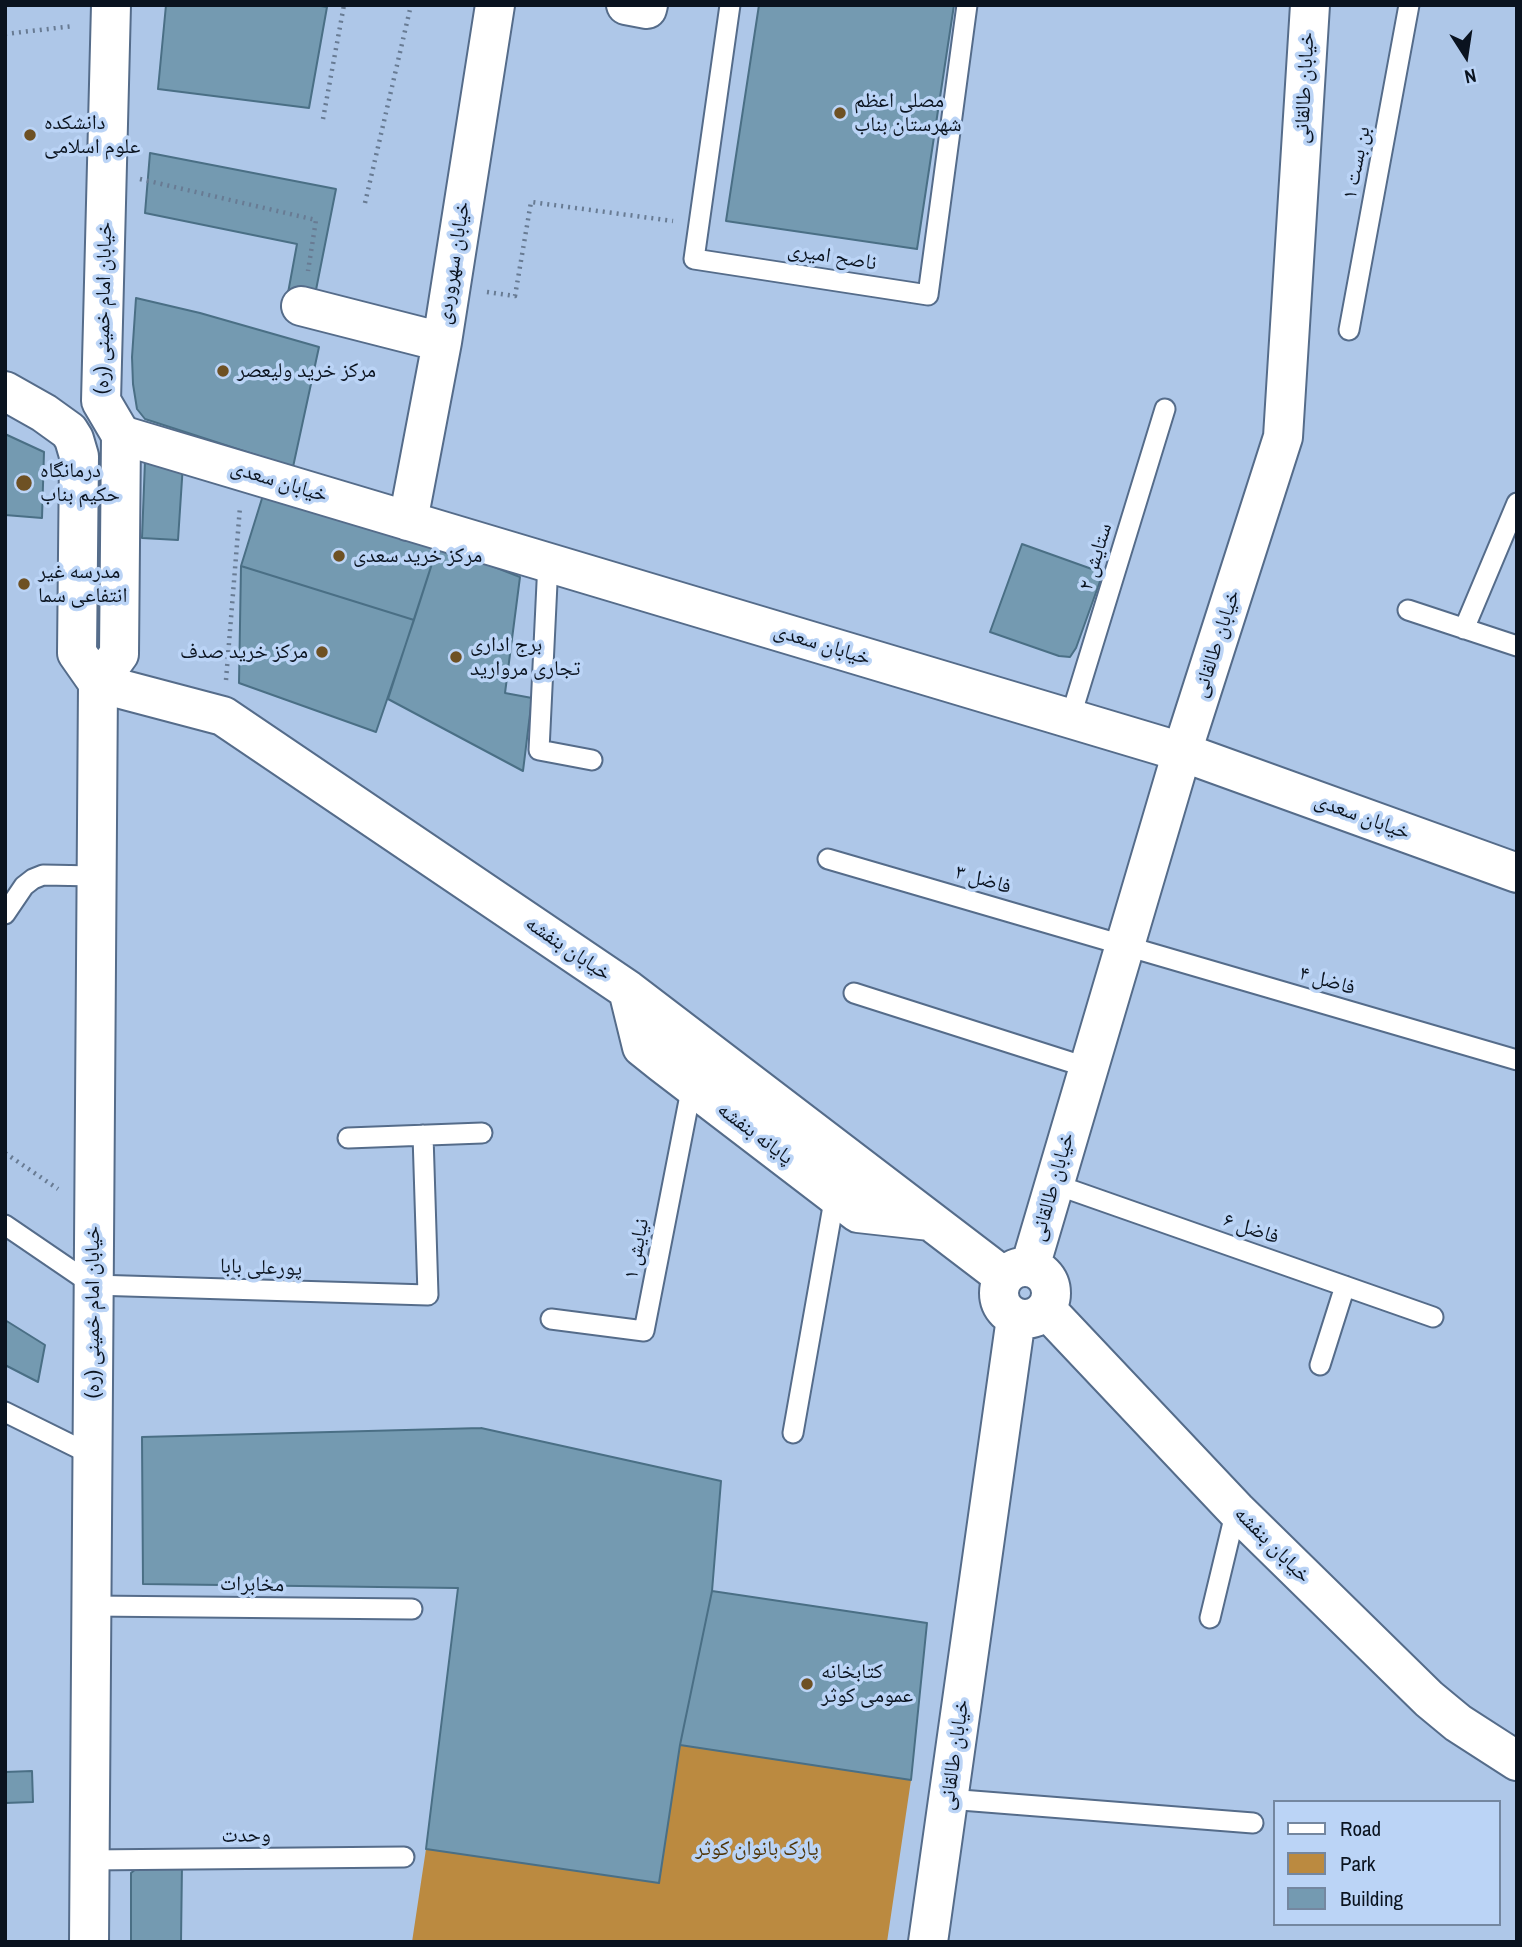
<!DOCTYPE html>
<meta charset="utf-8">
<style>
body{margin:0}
#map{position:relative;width:1522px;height:1947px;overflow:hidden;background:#aec7e8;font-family:"Archivo Narrow",sans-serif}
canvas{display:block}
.frame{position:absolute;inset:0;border:7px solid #0a131f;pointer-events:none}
.legend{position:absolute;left:1273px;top:1800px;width:228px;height:126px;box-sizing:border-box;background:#bbd4f6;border:2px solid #7487a0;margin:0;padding:9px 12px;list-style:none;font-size:21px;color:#0a131f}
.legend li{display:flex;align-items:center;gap:14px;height:35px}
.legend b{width:35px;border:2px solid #7487a0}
.north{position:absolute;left:1431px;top:21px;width:70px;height:70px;-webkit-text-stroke:5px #bbd4f6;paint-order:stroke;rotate:168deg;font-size:19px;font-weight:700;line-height:28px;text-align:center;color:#0a131f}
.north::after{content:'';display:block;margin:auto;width:24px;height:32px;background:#0a131f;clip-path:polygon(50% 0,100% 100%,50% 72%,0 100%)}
</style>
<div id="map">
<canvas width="1522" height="1947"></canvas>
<div class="frame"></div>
<ul class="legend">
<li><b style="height:9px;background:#fff"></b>Road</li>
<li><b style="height:19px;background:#bb8a40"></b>Park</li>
<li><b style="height:19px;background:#749ab1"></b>Building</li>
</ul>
<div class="north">N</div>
</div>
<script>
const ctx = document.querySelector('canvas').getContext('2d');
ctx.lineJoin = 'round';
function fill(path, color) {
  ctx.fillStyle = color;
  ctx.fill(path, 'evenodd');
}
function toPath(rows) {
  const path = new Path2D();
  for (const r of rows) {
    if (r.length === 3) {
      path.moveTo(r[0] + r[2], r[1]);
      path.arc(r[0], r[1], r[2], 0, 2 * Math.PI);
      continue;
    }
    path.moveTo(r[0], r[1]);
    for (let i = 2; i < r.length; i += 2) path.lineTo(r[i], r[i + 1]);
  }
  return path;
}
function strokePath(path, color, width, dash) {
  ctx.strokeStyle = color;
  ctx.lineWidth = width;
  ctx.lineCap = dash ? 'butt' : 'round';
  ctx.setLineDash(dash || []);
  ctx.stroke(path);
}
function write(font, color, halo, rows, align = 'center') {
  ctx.font = font + ' "Archivo Narrow","Noto Naskh Arabic",sans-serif';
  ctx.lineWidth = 7;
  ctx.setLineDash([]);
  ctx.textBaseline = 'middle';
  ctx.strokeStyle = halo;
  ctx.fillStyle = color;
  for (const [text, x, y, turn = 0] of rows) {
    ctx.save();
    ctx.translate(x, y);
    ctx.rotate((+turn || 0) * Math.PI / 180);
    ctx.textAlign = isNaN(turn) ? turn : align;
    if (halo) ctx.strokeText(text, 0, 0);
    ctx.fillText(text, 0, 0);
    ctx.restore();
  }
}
const green = toPath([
 [680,1745,911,1780,887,1942,412,1942,426,1849,659,1883]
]);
const building = toPath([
 [166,5,315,5,327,7,309,108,158,89,166,5],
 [759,5,954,5,917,249,726,221,759,5],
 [150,153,336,189,314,300,288,293,297,244,145,213,150,153],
 [136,298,200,313,319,347,293,467,145,419,137,409,133,384,132,357,136,298],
 [5,434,44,452,42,518,5,515,5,434],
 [145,461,183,464,178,540,142,538,145,461],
 [264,492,438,545,414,620,241,566,264,492],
 [1022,544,1103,573,1076,648,1070,657,1059,656,990,632,1022,544],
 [438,545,520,577,505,693,532,698,523,771,388,699,438,545],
 [241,566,414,620,376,732,239,683,241,566],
 [5,1320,45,1345,38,1382,5,1365,5,1320],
 [481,1428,721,1481,712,1591,680,1745,659,1883,426,1849,458,1588,143,1584,142,1437,481,1428],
 [712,1591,927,1623,911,1780,680,1745,712,1591],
 [32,1771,33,1802,5,1803,5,1772,32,1771],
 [142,1864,182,1864,181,1942,131,1942,131,1873,142,1864]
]);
const path = toPath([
 [5,34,74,26],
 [323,119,344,5],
 [140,179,316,220,308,271],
 [365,203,411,5],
 [487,292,515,296,531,202,673,221],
 [226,680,240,507],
 [5,1153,58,1189]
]);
const service = toPath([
 [730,5,694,259,928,295,967,5],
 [1349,330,1409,5],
 [548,562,539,750,592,760],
 [1408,610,1517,646],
 [1464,629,1517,503],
 [1070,719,1165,409],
 [828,859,1517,1060],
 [5,914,24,886,33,879,43,875,96,876],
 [854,993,1089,1068],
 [348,1138,482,1133],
 [1054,1184,1433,1317],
 [5,1225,93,1285,428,1295,423,1135],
 [551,1319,644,1331,692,1085],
 [1320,1365,1345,1286],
 [5,1412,92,1455],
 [793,1433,835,1195],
 [91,1606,412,1609],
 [1210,1618,1236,1510],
 [948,1799,1253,1823],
 [89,1860,404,1857]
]);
const minor = toPath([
 [626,5,647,9,648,5],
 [301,306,442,342],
 [121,435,1182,752,1517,873],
 [408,521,442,342,495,5],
 [98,683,223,716,628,990,1004,1277],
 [628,990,642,1047,662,1063,858,1213,930,1221]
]);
const secondary = toPath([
 [5,391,44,413,69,431,74,439,79,456,77,653,98,683],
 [1025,1293,26],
 [1030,1267,1182,752,1283,437,1310,5],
 [1046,1309,1236,1510,1429,1699,1458,1723,1517,1761],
 [89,1942,98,683,119,654,121,435,101,401,111,5],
 [928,1942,1016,1318]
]);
const markers = [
 [840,113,7,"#6e5124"],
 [30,135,7,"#6e5124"],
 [223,371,7,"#6e5124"],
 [24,483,9,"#6e5124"],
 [339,556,7,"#6e5124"],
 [24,584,7,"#6e5124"],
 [322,652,7,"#6e5124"],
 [456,657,7,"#6e5124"],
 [807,1684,7,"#6e5124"]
];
const streetNames = [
 ["خیابان طالقانی",1305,88,-87],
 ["بن بست ۱",1357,163,-79],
 ["ناصح امیری",832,257,9],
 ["خیابان سهروردی",454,263,-81],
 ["خیابان امام خمینی (ره)",104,308,-89],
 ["خیابان سعدی",279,482,17],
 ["ستایش ۲",1096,557,-73],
 ["خیابان طالقانی",1217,644,-72],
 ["خیابان سعدی",822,645,17],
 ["خیابان سعدی",1362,817,20],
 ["فاضل ۳",983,880,16],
 ["خیابان بنفشه",568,949,34],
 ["فاضل ۴",1327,981,16],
 ["پایانه بنفشه",755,1134,37],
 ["خیابان طالقانی",1053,1187,-74],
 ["فاضل ۶",1251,1229,19],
 ["نیایش ۱",637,1249,-79],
 ["پورعلی بابا",261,1268,2],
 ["خیابان امام خمینی (ره)",93,1312,-90],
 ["خیابان بنفشه",1272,1545,45],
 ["مخابرات",252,1585,1],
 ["خیابان طالقانی",955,1755,-82],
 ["وحدت",246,1836,-1]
];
const poiNames = [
 ["مصلی اعظم",854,101],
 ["شهرستان بناب",854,125],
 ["دانشکده",44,123],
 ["علوم اسلامی",44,147],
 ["مرکز خرید ولیعصر",237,371],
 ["درمانگاه",40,471],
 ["حکیم بناب",40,495],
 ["مرکز خرید سعدی",353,556],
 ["مدرسه غیر",38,572],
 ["انتفاعی سما",38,596],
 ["برج اداری",470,645],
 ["تجاری مروارید",470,669],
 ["مرکز خرید صدف",308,652,"right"],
 ["کتابخانه",821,1672],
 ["عمومی کوثر",821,1696]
];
const parkNames = [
 ["پارک بانوان کوثر",757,1849]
];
fill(green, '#bb8a40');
fill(building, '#749ab1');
strokePath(building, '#4a6f85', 2);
strokePath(service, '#556c8a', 23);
strokePath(minor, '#556c8a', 42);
strokePath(secondary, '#556c8a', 42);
strokePath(path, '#687b93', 4.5, [2, 5]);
strokePath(service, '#fff', 19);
strokePath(minor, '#fff', 38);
strokePath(secondary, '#fff', 38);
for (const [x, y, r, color] of markers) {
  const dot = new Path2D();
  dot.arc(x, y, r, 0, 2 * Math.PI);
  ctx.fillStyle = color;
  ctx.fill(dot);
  strokePath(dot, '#bbd4f6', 2.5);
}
write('21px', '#0a131f', '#bbd4f6', streetNames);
write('21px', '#0a131f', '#bbd4f6', poiNames, 'left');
write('21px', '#4e3407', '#bbd4f6', parkNames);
</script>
